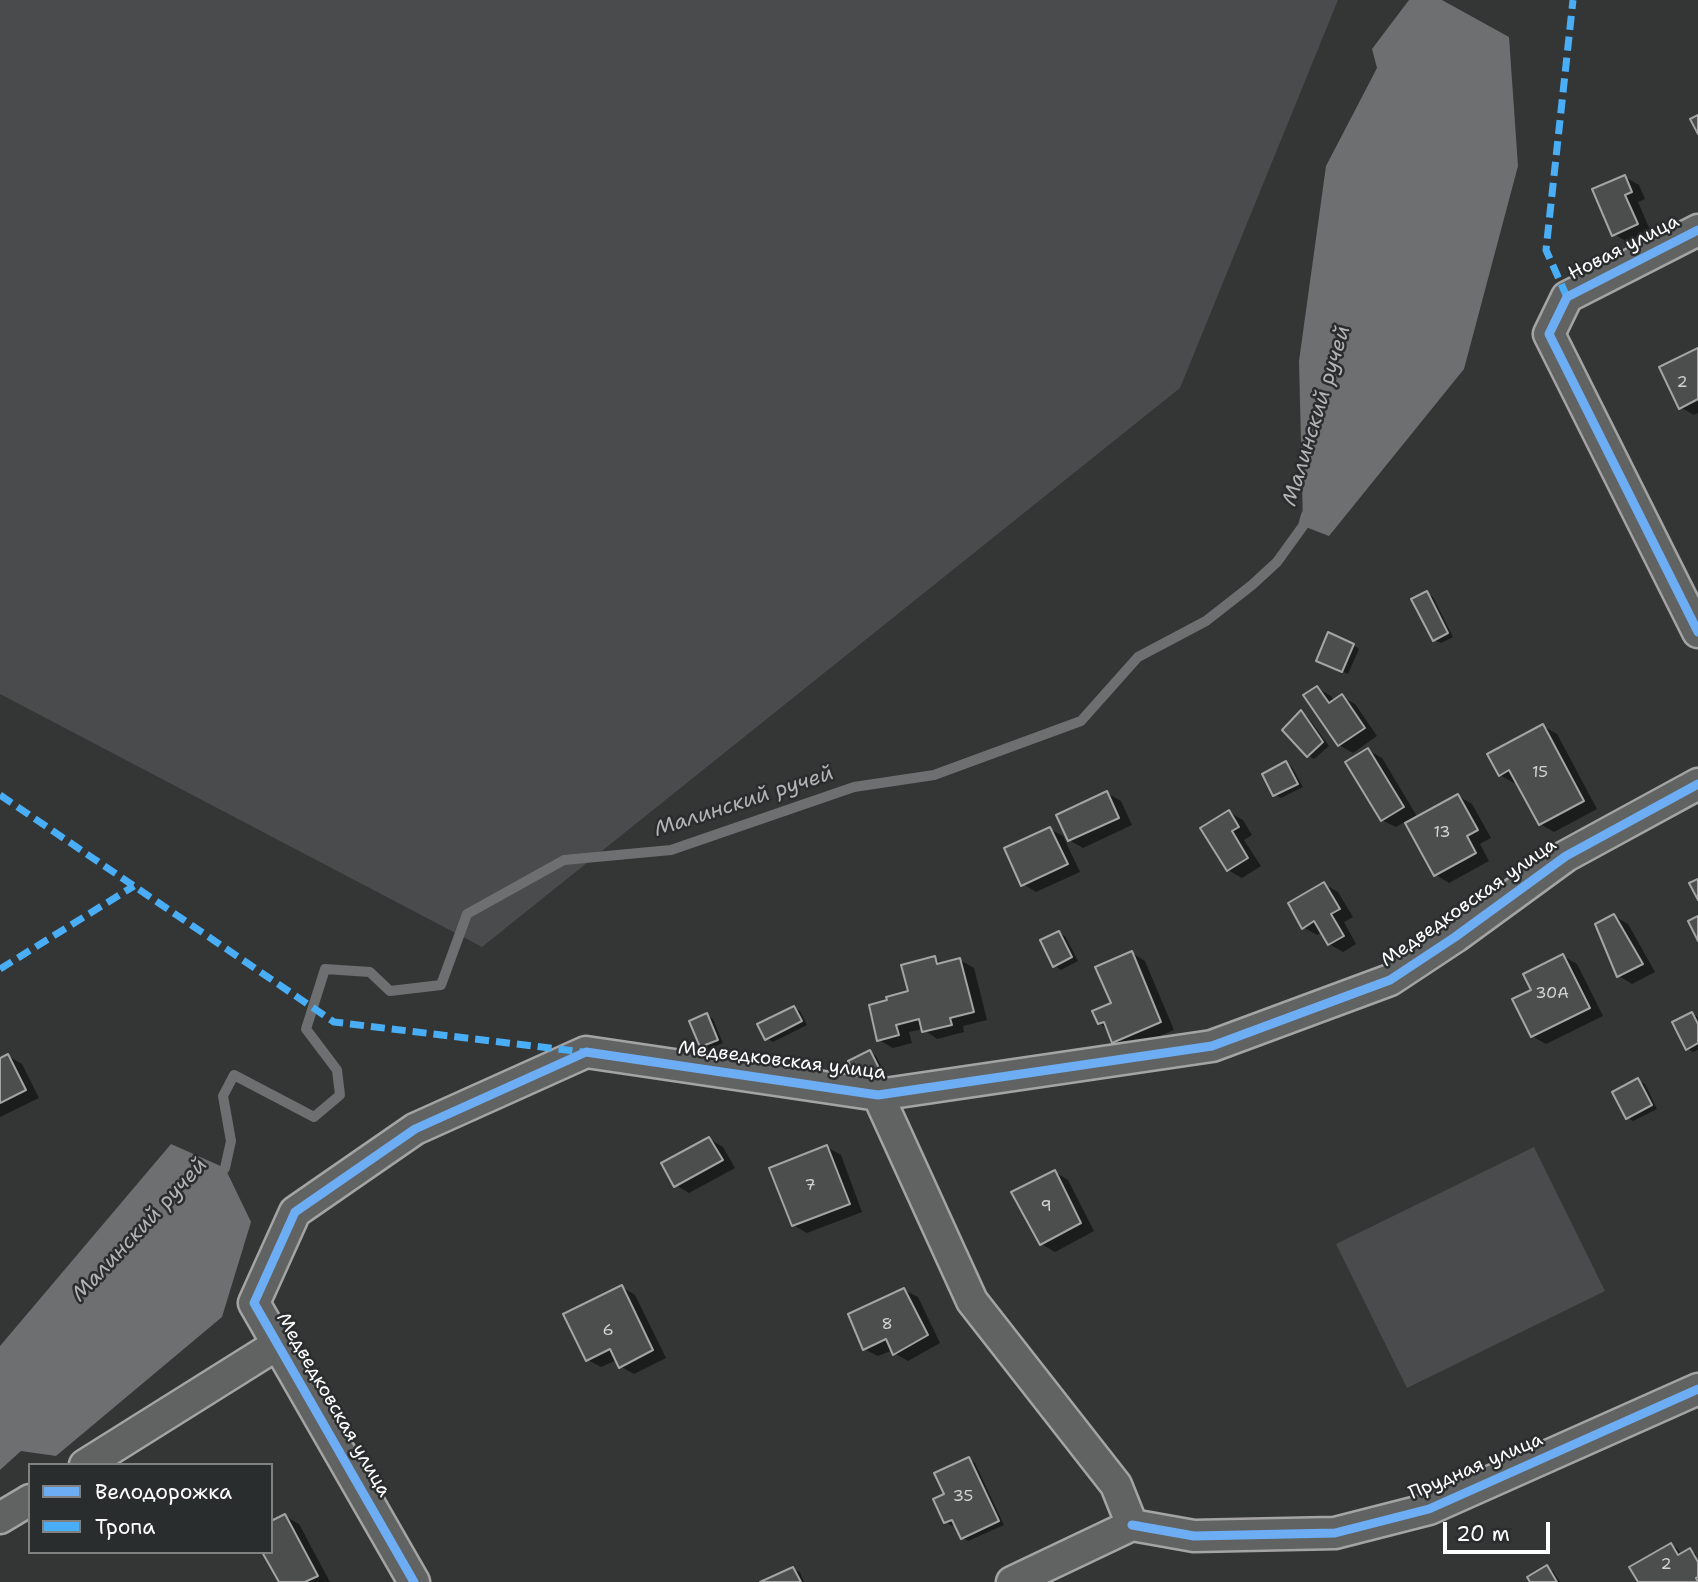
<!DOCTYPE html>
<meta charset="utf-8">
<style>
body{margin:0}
#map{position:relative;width:1698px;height:1582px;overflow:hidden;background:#343535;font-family:"Shantell Sans",sans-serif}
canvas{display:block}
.legend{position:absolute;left:28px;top:1463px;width:245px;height:91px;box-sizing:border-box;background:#2a2d2e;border:2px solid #7f8182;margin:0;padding:9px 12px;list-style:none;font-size:21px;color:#fff}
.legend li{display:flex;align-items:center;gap:14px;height:35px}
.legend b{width:35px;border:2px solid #7f8182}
.scale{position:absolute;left:1443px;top:1522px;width:107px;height:32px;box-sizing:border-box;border:4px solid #fff;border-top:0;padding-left:9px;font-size:21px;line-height:24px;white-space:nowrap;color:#fff;-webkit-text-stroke:5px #2a2d2e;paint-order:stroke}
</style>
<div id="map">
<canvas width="1698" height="1582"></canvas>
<ul class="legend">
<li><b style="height:9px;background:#6dadf4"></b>Велодорожка</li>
<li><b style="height:9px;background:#49aef6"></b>Тропа</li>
</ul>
<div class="scale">20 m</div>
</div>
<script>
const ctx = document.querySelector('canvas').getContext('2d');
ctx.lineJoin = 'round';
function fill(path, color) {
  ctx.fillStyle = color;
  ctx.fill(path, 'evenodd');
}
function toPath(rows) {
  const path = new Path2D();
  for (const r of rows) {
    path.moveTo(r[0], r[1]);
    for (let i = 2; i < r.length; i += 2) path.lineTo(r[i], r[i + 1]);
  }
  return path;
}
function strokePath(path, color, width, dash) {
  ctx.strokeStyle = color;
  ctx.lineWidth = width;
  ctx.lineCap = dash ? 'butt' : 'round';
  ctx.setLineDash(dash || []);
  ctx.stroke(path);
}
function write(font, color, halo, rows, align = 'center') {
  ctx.font = font + ' "Shantell Sans",sans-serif';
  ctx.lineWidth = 5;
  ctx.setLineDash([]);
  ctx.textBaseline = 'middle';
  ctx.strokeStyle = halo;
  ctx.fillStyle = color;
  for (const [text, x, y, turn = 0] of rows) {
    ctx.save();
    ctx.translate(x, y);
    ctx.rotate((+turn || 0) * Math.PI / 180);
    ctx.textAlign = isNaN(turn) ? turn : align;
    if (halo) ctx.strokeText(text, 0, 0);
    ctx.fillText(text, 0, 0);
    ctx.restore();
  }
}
const green = toPath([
 [0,0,1338,0,1180,388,482,947,0,694],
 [1534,1147,1605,1291,1407,1388,1336,1244]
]);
const water = toPath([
 [1409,0,1442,0,1509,37,1518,166,1464,369,1329,536,1303,526,1299,361,1326,166,1377,68,1372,49],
 [171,1144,225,1168,251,1222,222,1317,56,1456,21,1451,0,1470,0,1346]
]);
const shadow = toPath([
 [1625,177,1639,185,1645,199,1638,202,1651,232,1627,242,1614,234],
 [1698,350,1698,413,1694,415,1680,407],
 [1427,593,1433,597,1453,637,1441,643,1434,640],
 [1353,645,1359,649,1348,674,1324,664],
 [1317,688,1331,696,1335,702,1342,697,1355,704,1377,736,1353,753,1339,745],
 [1301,713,1307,716,1329,746,1314,759,1308,755],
 [1543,726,1557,734,1597,809,1554,832,1540,824,1517,781,1514,783,1500,775],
 [1368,750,1382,758,1418,818,1458,796,1472,804,1491,838,1480,844,1489,861,1449,883,1436,875,1406,821,1396,827,1382,820],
 [1286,763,1292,767,1303,787,1281,798,1275,795],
 [1107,793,1121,801,1132,825,1083,848,1069,840],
 [1229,812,1243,820,1252,835,1244,840,1261,866,1242,878,1228,870],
 [1050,829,1063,836,1080,872,1036,892,1023,884],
 [1324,884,1338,892,1353,917,1344,922,1356,944,1343,952,1329,944,1322,932,1317,935,1303,927],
 [1614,916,1628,924,1655,972,1632,984,1619,976,1597,925],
 [1059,933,1065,936,1078,961,1061,970,1055,966,1042,941],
 [1132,953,1145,961,1174,1030,1127,1050,1114,1042,1108,1029,1099,1023,1113,1004],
 [1563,956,1577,964,1603,1016,1546,1044,1532,1036],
 [934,958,944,964,960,960,974,968,987,1020,963,1026,964,1032,937,1039,923,1029,909,1032,912,1043,893,1048,879,1040],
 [794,1008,800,1011,807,1025,773,1042,766,1038],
 [1692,1014,1698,1017,1698,1050,1693,1052,1687,1048],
 [707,1015,713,1019,723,1043,708,1050,702,1046],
 [870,1052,876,1056,884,1071,865,1081,859,1078],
 [8,1056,22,1064,39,1098,0,1117,0,1060],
 [1638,1080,1645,1084,1657,1109,1633,1121,1627,1117],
 [709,1139,723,1147,735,1168,689,1193,676,1185],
 [827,1147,841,1155,862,1212,807,1233,793,1225],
 [1055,1172,1068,1180,1094,1231,1055,1252,1041,1244],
 [622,1287,635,1295,666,1358,634,1374,620,1366,617,1360,601,1367,588,1360],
 [904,1290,918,1297,940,1343,908,1361,894,1353,893,1350,878,1356,864,1349],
 [969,1459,975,1463,1004,1525,968,1541,962,1537,956,1524,952,1526,946,1522,946,1495],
 [285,1516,299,1524,330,1582,281,1582,271,1552],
 [1671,1545,1678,1549,1681,1555,1690,1550,1696,1554,1698,1582,1640,1582],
 [1547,1567,1553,1571,1560,1582,1532,1582],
 [793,1569,800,1572,804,1582,765,1582]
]);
const stream = toPath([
 [216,1178,225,1168,231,1141,223,1096,234,1075,314,1117,340,1095,337,1070,306,1029,325,969,370,972,390,991,441,985,467,914,564,860,671,850,854,787,934,775,1081,721,1138,657,1206,621,1252,585,1277,562,1303,526,1306,515]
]);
const building = toPath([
 [1698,115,1698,134,1690,119,1698,115],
 [1625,175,1632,192,1625,195,1638,224,1612,236,1592,189,1625,175],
 [1698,348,1698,399,1679,409,1659,367,1698,348],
 [1427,591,1448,633,1433,641,1411,599,1427,591],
 [1328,632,1354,644,1342,672,1316,661,1328,632],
 [1317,686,1329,703,1342,694,1365,728,1338,746,1303,695,1317,686],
 [1301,710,1323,742,1307,757,1282,730,1301,710],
 [1543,724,1584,801,1539,825,1509,770,1499,776,1487,754,1543,724],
 [1368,748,1404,807,1381,821,1345,762,1368,748],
 [1286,761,1298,784,1273,796,1262,774,1286,761],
 [1107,791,1119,818,1068,841,1056,815,1107,791],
 [1458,794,1478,830,1467,836,1476,853,1434,876,1405,823,1458,794],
 [1229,810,1239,827,1232,831,1248,858,1227,871,1200,828,1229,810],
 [1050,827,1068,864,1021,886,1004,848,1050,827],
 [1698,879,1698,900,1689,883,1698,879],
 [1324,882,1340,909,1331,914,1344,936,1328,945,1314,921,1302,929,1288,903,1324,882],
 [1614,914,1643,964,1617,977,1595,924,1614,914],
 [1698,916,1698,941,1688,921,1698,916],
 [1059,931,1072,957,1053,967,1040,940,1059,931],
 [1132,951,1161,1022,1112,1043,1104,1022,1098,1024,1092,1011,1111,1003,1095,967,1132,951],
 [1563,954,1590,1008,1531,1037,1512,999,1531,990,1523,974,1563,954],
 [935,956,937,964,960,958,974,1012,950,1018,952,1025,922,1032,919,1019,896,1025,899,1035,877,1041,869,1005,887,1000,886,997,908,991,901,965,935,956],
 [794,1006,802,1021,765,1040,757,1024,794,1006],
 [1692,1012,1698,1024,1698,1043,1686,1050,1672,1022,1692,1012],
 [707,1013,718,1040,700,1047,689,1021,707,1013],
 [870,1050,879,1068,857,1079,848,1061,870,1050],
 [8,1054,26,1090,0,1103,0,1058,8,1054],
 [1638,1078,1652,1105,1626,1119,1612,1092,1638,1078],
 [709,1137,723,1160,674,1187,661,1163,709,1137],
 [827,1145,850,1204,792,1226,769,1168,827,1145],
 [1055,1170,1081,1223,1040,1245,1011,1192,1055,1170],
 [622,1285,653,1350,619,1368,610,1349,586,1361,563,1314,622,1285],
 [904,1288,928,1335,893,1355,886,1339,863,1350,848,1314,904,1288],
 [969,1457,999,1521,961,1539,952,1520,944,1523,933,1499,944,1494,934,1473,969,1457],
 [285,1514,318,1576,305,1582,279,1582,262,1552,271,1552,271,1521,285,1514],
 [1671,1543,1678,1555,1690,1548,1698,1562,1698,1577,1696,1578,1698,1582,1638,1582,1629,1567,1671,1543],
 [1547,1565,1557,1582,1530,1582,1527,1577,1547,1565],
 [793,1567,801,1582,760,1582,793,1567]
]);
const street = toPath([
 [1698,230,1567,297,1549,334,1698,632],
 [878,1095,972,1301,1116,1485,1132,1525],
 [85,1465,278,1344],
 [0,1518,30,1500],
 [1132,1525,1194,1536,1335,1533,1429,1509,1698,1389],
 [414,1582,254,1303,295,1212,415,1129,586,1052,878,1095,1212,1046,1390,980,1455,937,1566,856,1698,784],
 [1012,1582,1132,1525]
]);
const quiet = toPath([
 [1567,297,1546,250,1573,0],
 [0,795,334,1022,583,1052],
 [0,969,134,886]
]);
const cycleway = toPath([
 [1698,230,1567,297,1549,334,1698,632],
 [1132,1525,1194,1536,1335,1533,1429,1509,1698,1389],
 [414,1582,254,1303,295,1212,415,1129,586,1052,878,1095,1212,1046,1390,980,1455,937,1566,856,1698,784]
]);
const numberNames = [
 ["2",1682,383],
 ["15",1540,773],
 ["13",1442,833],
 ["30А",1552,994],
 ["7",810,1186],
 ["9",1046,1207],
 ["8",887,1325],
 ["6",608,1331],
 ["35",963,1497],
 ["2",1666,1565]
];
const streetNames = [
 ["Новая улица",1624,248,-27],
 ["Медведковская улица",1469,903,-35],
 ["Медведковская улица",782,1061,7],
 ["Медведковская улица",333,1405,60],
 ["Прудная улица",1476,1467,-23]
];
const waterNames = [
 ["Малинский ручей",1317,416,-73],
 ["Малинский ручей",744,802,-18],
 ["Малинский ручей",140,1230,-47]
];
fill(green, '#494b4c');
fill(water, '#6d6f70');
fill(shadow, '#0007');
strokePath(stream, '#6d6f70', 10);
fill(building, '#4c4d4d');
strokePath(building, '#a4a4a4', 2);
strokePath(street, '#a4a4a4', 35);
strokePath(street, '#616262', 30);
strokePath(quiet, '#49aef6', 7, [14, 7]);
strokePath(cycleway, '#6dadf4', 9);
write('16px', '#d2d2d2', null, numberNames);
write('19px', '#fff', '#2a2d2e', streetNames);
write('italic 21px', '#b2b3b4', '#2a2d2e', waterNames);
</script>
